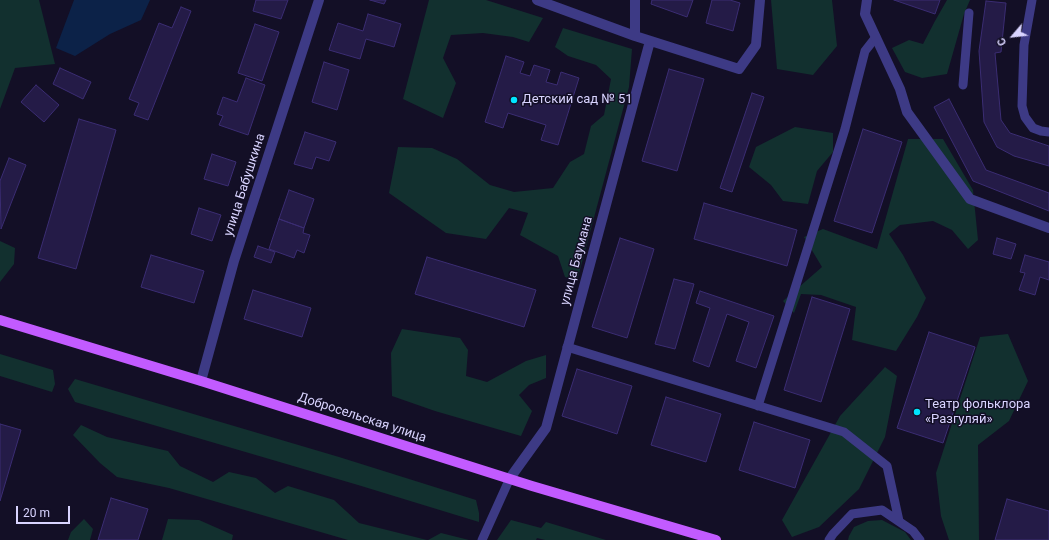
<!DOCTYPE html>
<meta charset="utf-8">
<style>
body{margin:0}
#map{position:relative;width:1049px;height:540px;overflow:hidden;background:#130f26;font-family:Roboto,sans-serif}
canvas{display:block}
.north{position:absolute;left:993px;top:16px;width:40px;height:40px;-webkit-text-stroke:3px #130f26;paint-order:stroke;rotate:242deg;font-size:11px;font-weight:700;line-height:16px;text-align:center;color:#d9d4ff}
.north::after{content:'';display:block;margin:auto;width:14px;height:18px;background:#d9d4ff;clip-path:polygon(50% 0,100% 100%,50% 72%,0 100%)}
.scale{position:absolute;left:16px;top:506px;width:54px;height:18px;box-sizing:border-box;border:2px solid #d9d4ff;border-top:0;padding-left:5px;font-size:12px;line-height:14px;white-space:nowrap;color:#d9d4ff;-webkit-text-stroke:3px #130f26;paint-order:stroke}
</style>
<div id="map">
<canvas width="1049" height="540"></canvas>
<div class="north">С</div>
<div class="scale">20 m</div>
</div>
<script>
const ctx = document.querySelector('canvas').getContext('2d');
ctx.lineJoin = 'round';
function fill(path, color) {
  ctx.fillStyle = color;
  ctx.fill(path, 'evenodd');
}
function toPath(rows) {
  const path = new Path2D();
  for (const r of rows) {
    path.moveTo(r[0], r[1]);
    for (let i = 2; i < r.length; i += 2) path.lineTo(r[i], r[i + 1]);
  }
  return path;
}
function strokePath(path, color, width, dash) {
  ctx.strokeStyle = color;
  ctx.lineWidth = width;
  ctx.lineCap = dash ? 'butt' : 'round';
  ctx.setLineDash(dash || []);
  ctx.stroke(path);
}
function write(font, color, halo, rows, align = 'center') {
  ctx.font = font + ' Roboto,sans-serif';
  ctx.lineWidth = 3;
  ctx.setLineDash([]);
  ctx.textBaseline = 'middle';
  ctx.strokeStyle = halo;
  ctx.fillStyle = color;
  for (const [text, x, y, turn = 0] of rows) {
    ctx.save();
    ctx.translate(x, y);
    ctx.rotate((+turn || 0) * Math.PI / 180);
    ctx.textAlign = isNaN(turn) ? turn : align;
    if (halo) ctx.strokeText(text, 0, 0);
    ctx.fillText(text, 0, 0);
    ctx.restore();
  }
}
const green = toPath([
 [0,0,39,0,55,64,15,68,0,109],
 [429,0,486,0,543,18,529,42,513,37,483,33,451,35,443,58,456,83,443,118,403,99],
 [771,0,832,0,837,46,813,75,777,69],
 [947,0,970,0,964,14,947,74,922,78,905,72,892,48,909,40,923,44,935,21],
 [563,28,632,49,629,87,577,281,565,277,558,256,520,235,528,213,509,208,486,239,446,233,389,193,398,147,432,148,457,159,490,185,514,192,553,188,570,162,584,154,591,126,604,115,611,79,596,65,568,56,555,47],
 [795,127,833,133,833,152,817,171,808,204,783,201,771,185,749,167,756,147],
 [908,139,943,139,973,190,978,240,968,249,952,230,933,221,900,225,889,234,903,255,926,298,917,317,896,351,852,340,856,307,821,295,801,294,794,313,783,301,822,267,804,237,823,229,877,249],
 [0,241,15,248,14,264,0,282],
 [402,329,460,338,468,350,466,376,487,382,526,361,546,355,546,378,529,385,519,395,532,411,521,436,435,411,392,396,391,353],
 [1008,334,1028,381,1009,421,978,445,979,540,949,540,941,516,936,473,980,337],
 [0,354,53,370,55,384,52,392,0,376],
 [885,367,897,376,885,437,859,489,819,527,792,537,782,520,840,416],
 [75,379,339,457,476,500,479,513,479,522,358,485,75,402,68,389],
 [81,425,107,437,168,451,180,466,213,482,229,472,256,478,275,493,288,486,334,500,359,523,427,540,348,540,169,488,117,477,100,463,73,435],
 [84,519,93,529,90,540,68,540,71,532],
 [168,519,199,520,233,535,232,540,162,540],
 [511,520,541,528,546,522,606,540,545,540,537,538,536,540,497,540],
 [882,520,905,532,911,540,848,540,849,536,854,527,868,521],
 [441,533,469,540,428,540]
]);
const water = toPath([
 [74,0,150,0,141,20,110,34,75,56,56,48]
]);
const building = toPath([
 [256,0,288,0,281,19,253,11,256,0],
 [370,0,386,0,384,4,370,0],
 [652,0,693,0,687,17,651,4,652,0],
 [712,0,730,0,740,3,733,31,706,23,712,0],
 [894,0,940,0,935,14,894,0],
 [986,1,1006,3,1001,52,995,53,1001,120,1010,133,1049,146,1049,166,1014,156,997,147,984,122,979,51,986,1],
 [181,7,191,11,148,120,134,115,139,103,129,99,159,23,172,28,181,7],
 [368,14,401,24,394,47,366,39,360,59,329,50,338,23,363,31,368,14],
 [255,24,279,32,262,81,238,73,255,24],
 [506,56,524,62,520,73,530,76,534,65,550,70,546,82,557,85,561,72,579,78,558,145,541,140,546,125,508,113,503,128,485,122,506,56],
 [324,62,349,70,337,110,312,102,324,62],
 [60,68,91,82,83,99,53,84,60,68],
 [669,69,704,79,677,171,642,161,669,69],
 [246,78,265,85,248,135,219,125,223,116,217,114,223,97,237,102,246,78],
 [36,85,59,105,44,122,21,102,36,85],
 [752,93,764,97,732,192,720,188,752,93],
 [949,99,986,170,1049,193,1049,211,973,181,934,107,949,99],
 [79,119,116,130,76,269,38,258,79,119],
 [863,129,902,142,872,233,834,221,863,129],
 [305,132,336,142,329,161,316,157,312,169,294,164,305,132],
 [212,154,236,162,228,186,204,179,212,154],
 [9,158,26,165,1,229,0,181,9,158],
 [289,190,314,199,304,228,279,219,289,190],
 [704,203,797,230,787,266,694,239,704,203],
 [199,208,221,215,212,241,191,234,199,208],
 [279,219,304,228,303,233,310,235,304,253,297,250,294,258,269,249,279,219],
 [620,238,654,249,627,338,592,327,620,238],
 [997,238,1016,244,1011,259,993,254,997,238],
 [258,246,275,252,271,263,254,257,258,246],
 [151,255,204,271,194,303,141,287,151,255],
 [1025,255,1049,262,1049,280,1040,277,1035,295,1019,290,1025,273,1020,272,1025,255],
 [427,257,536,290,524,327,415,294,427,257],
 [674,279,694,284,675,349,655,344,674,279],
 [253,290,311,308,302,337,244,319,253,290],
 [700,291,774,316,756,368,736,361,749,322,727,314,709,367,693,361,710,308,696,303,700,291],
 [812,297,850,309,821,402,784,390,812,297],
 [929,332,975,347,943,443,897,428,929,332],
 [577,369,632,386,617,434,562,416,577,369],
 [666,397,721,414,706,462,651,445,666,397],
 [754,422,810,440,795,488,739,470,754,422],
 [0,424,21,430,0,501,0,424],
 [111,498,148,509,138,540,98,540,111,498],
 [1007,499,1049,511,1049,540,995,540,1007,499]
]);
const service = toPath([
 [1032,0,1024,45,1022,106,1025,117,1033,128,1041,131,1049,132],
 [963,85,969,13],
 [567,347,844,432,887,466,899,521],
 [758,406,845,129,865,51,876,37],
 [482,540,510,478],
 [829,540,833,534,852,514,882,510,913,531,920,540]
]);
const minor = toPath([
 [537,0,635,36,739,69,756,45,760,0],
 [635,0,635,36],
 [867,0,865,14,900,89,907,112,970,199,1049,228],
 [201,381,234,261,319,0],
 [510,478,546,428,650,41]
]);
const primary = toPath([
 [0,320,201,381,532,486,716,540]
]);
const markers = [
 [514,100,4,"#00e5ff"],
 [917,412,4,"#00e5ff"]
];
const poiNames = [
 ["Детский сад № 51",522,100],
 ["Театр фольклора",925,405],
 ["«Разгуляй»",925,420]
];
const streetNames = [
 ["улица Бабушкина",245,185,-72],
 ["улица Баумана",577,261,-75],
 ["Добросельская улица",362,418,18]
];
fill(green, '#12302f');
fill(water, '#0c2248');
fill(building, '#241b47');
strokePath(building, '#3b2d73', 1);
strokePath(service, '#3d3a85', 9);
strokePath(minor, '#3d3a85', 10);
strokePath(primary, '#c25bff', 10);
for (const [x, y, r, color] of markers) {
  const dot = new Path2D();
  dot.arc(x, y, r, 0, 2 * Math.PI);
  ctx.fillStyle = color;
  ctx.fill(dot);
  strokePath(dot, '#130f26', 1.5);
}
write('13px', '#d9d4ff', '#130f26', poiNames, 'left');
write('13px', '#d9d4ff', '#130f26', streetNames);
</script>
